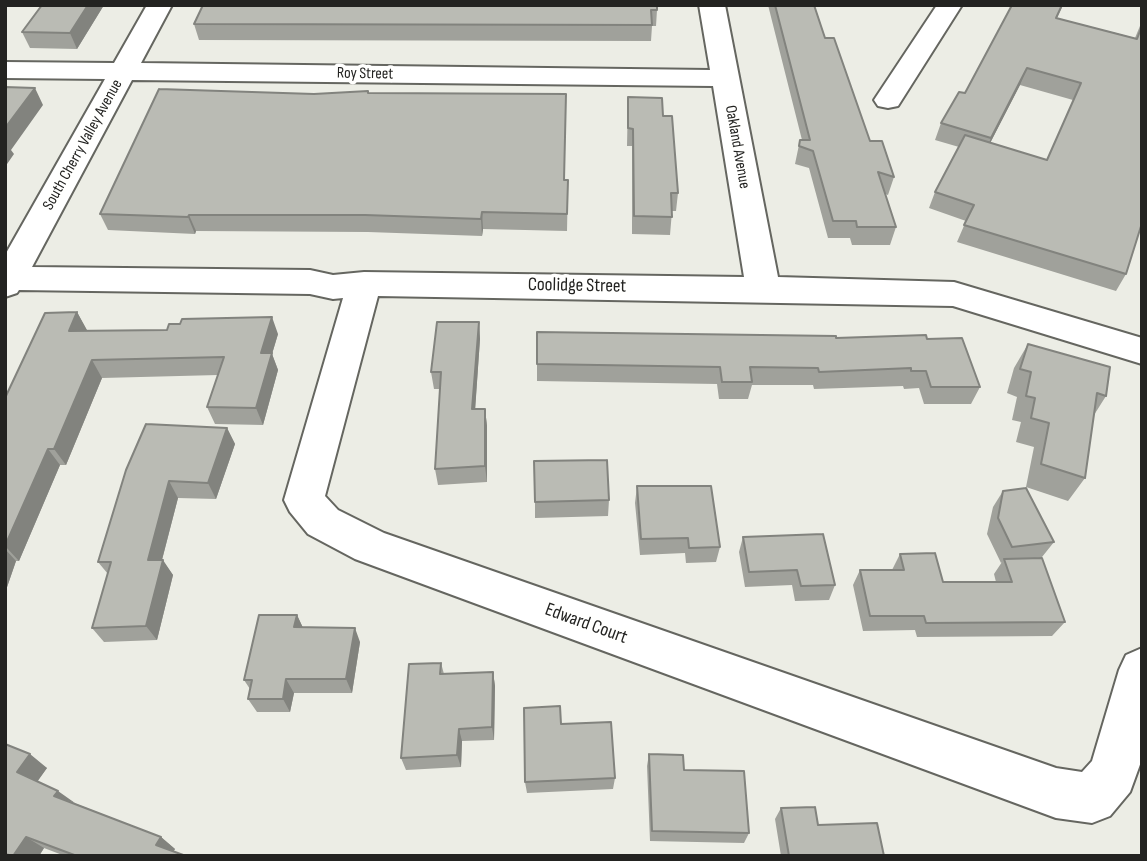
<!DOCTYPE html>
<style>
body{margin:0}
#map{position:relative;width:1147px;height:861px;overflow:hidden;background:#ecede5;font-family:"Sofia Sans Condensed",sans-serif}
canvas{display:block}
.frame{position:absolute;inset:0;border:7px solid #232321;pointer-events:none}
</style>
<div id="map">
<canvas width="1147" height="861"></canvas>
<div class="frame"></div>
</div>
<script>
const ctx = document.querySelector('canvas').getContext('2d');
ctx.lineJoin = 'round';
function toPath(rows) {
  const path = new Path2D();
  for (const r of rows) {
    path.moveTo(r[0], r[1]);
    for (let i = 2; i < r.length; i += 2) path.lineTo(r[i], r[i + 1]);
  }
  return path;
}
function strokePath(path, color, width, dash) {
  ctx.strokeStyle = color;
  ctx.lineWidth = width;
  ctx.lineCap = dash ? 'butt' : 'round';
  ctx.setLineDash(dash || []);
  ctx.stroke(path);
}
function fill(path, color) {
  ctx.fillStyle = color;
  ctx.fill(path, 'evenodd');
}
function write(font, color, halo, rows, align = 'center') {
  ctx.font = font + ' "Sofia Sans Condensed",sans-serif';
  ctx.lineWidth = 7;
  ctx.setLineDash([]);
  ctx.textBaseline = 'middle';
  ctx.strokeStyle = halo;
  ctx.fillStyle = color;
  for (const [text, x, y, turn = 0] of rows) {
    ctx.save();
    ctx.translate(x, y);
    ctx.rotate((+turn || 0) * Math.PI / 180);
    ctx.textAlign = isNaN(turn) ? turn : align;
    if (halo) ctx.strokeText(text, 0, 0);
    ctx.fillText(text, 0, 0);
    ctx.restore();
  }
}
const minor = toPath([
 [147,5,172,5,141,63,710,70,699,5,725,5,778,277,954,282,1142,338,1142,364,953,306,378,296,325,496,338,510,384,533,1056,768,1082,772,1092,761,1119,670,1126,655,1142,648,1142,759,1130,792,1110,816,1092,823,1056,818,355,559,308,534,290,512,284,500,343,298,333,299,310,294,19,290,17,293,5,297,5,255,105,79,5,78,5,62,114,63,147,5],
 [132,80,713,86,744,277,364,272,333,275,310,270,32,267,132,80],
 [937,5,962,5,898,106,888,108,878,106,874,100,937,5]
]);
const wall = toPath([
 [42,5,104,5,77,49,30,48,22,32],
 [768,5,814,5,825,38,870,141,894,177,888,195,885,194,896,227,890,245,852,245,850,238,828,238,809,168,795,164,800,140,802,140],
 [1012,5,1063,5,1057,18,1135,38,1142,21,1142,223,1126,274,1116,291,957,242,966,221,929,208,935,192,959,147,935,140,941,123,965,93],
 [1020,85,1073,100,1047,160,990,143],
 [657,10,656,26,652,26,651,41,199,40,194,24],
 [368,91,369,93,565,180,568,180,567,231,483,229,482,236,368,232,196,231,195,234,108,230,100,214,314,94],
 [628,97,663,116,678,193,676,211,672,211,670,235,632,234,632,146,627,146],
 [77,312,87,331,278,334,272,354,278,370,263,425,215,424,207,407,218,375,102,378,66,465,60,465,19,561,16,561,5,593,5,398],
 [479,322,480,339,475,409,485,409,487,426,487,482,438,485,435,469,440,389,434,389,431,372],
 [836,338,927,339,980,387,971,404,924,404,919,388,904,389,903,386,814,389,813,385,752,385,748,399,719,399,717,384,537,381,537,364],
 [1028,344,1106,396,1094,415,1085,478,1068,501,1026,487,1034,447,1016,442,1021,422,1012,420,1017,397,1007,393,1014,368],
 [227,428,235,444,216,499,178,498,162,560,173,575,157,640,104,642,92,628,108,574,98,562,126,470],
 [637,486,720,547,716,562,686,563,685,553,640,555,635,503],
 [1003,491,1054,542,1042,557,1035,558,1065,622,1052,636,917,637,915,630,863,631,853,585,860,570,892,570,900,554,943,582,996,582,994,574,1002,562,1001,563,987,534,993,507],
 [609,500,608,516,535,518,535,502],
 [743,537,835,585,829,600,795,601,792,585,745,587,739,552],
 [297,615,303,628,360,642,352,693,294,693,290,712,257,712,248,699,250,689,244,680],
 [441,663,444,674,493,672,495,686,494,740,462,741,461,767,406,770,401,758],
 [561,724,615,778,613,789,527,793,525,782],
 [5,744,47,768,37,781,74,803,161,837,175,849,173,851,186,856,65,856,44,848,39,856,5,856],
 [649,754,684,770,749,833,744,843,650,841,647,766],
 [781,808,884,856,781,856,775,819]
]);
const shadedWall = toPath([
 [88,5,104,5,77,49,70,33],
 [1027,68,1020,85,984,155,991,138],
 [35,88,43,105,11,150,14,154,5,167,5,128],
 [482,212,483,229,482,236,481,219],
 [189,215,196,231,195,234,188,217],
 [77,312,87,330,79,348,69,331],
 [272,317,278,334,272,354,278,370,263,425,256,408,261,353],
 [479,322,480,339,474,426,472,409],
 [92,360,102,378,66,465,54,449],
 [485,409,487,426,487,482,485,466],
 [227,428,235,444,216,499,208,483],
 [48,449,60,465,19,561,5,546],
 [169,481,178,498,158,575,148,560],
 [5,549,16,561,5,593],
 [163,560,173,575,157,640,146,626],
 [297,615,304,630,294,627],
 [355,628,360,642,352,693,346,679],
 [493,672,495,686,494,740,492,727],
 [286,679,294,693,290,712,283,699],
 [459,729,462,741,461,767,457,755],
 [30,754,47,768,35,785,17,772],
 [58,791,75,803,54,796],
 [26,837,44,848,39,856,13,856],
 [161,837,175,849,171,856,156,845]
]);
const building = toPath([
 [42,5,88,5,70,33,22,32,42,5],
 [203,5,657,5,657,10,651,10,652,25,194,24,203,5],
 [775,5,814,5,825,38,834,38,870,141,882,141,894,177,878,172,896,227,857,227,856,221,833,221,813,151,799,146,800,140,810,140,775,5],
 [1012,5,1062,5,1056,18,1137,39,1142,26,1142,223,1126,274,964,225,974,205,935,192,965,135,1047,160,1081,83,1027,68,991,138,941,123,959,92,965,93,1012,5],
 [5,87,35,88,5,128,5,87],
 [159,89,314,94,368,91,368,93,566,94,564,180,568,180,567,214,482,212,481,219,365,215,189,215,188,217,100,214,159,89],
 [628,97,662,98,663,116,672,116,678,193,671,193,672,217,634,216,633,129,628,128,628,97],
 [77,312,69,331,167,330,169,324,180,324,182,319,272,317,261,353,272,353,256,408,207,407,224,357,92,360,54,449,48,449,5,546,5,398,45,313,77,312],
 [437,322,479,322,472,409,485,409,485,466,435,469,441,372,431,372,437,322],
 [537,332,836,336,836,338,926,335,927,339,962,338,980,387,931,387,926,371,911,371,911,368,819,372,818,368,750,367,752,382,722,382,720,367,537,364,537,332],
 [1028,344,1110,367,1106,396,1097,393,1085,478,1041,464,1049,423,1031,418,1035,398,1026,396,1031,372,1020,369,1028,344],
 [146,424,227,428,208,483,169,481,148,560,163,560,146,626,92,628,111,562,98,562,126,470,146,424],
 [607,460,609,500,535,502,534,461,607,460],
 [637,486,711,486,720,547,689,548,688,538,641,539,637,486],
 [1026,488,1054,542,1012,547,998,518,1003,491,1026,488],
 [823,534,835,585,801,586,797,570,749,572,743,537,823,534],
 [935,553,943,582,1012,582,1004,559,1042,558,1065,622,926,623,924,616,870,616,860,570,904,570,900,554,935,553],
 [259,615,297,615,294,627,355,628,346,679,286,679,283,699,248,699,252,680,244,680,259,615],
 [441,663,440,674,493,672,492,727,459,729,457,755,401,758,409,664,441,663],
 [560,706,561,724,611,722,615,778,525,782,524,708,560,706],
 [5,744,30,754,17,772,58,791,54,796,161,837,156,845,186,856,77,856,26,837,13,856,5,854,5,744],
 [649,754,683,755,684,770,744,771,749,833,652,831,649,754],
 [815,807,818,825,877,823,884,856,789,856,781,808,815,807]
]);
const farStreetnames = [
 ["Roy Street",365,74,1],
 ["South Cherry Valley Avenue",83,145,-61],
 ["Oakland Avenue",737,147,80]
];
const streetNames = [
 ["Coolidge Street",577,286,1],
 ["Edward Court",586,624,20]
];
strokePath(minor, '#656660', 4);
fill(minor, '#fff');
fill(wall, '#a0a19b');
fill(shadedWall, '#82837e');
fill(building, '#babbb4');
strokePath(building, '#82837e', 2);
write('16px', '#232321', '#fffffe', farStreetnames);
write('19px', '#232321', '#fffffe', streetNames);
</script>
